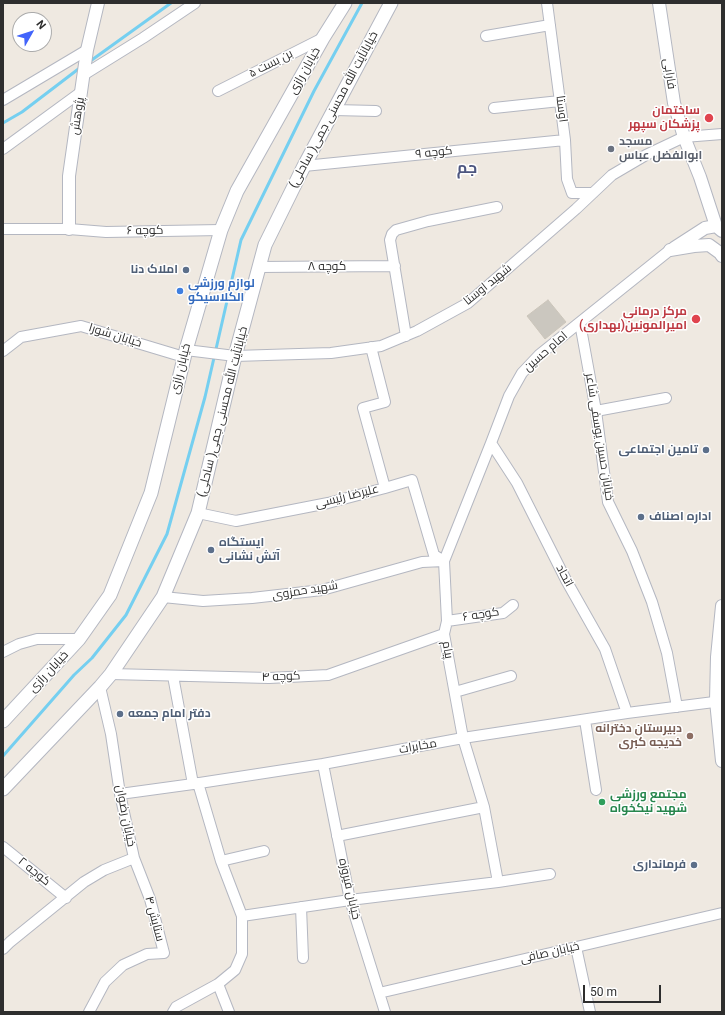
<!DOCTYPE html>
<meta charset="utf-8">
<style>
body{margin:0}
#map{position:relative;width:725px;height:1015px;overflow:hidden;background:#efe9e1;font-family:Roboto,sans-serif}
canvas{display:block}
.frame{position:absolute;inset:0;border:4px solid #2e2e2e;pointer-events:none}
.north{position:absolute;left:12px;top:12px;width:40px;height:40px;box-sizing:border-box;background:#fff;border:1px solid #ababab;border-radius:50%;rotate:51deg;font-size:11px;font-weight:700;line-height:16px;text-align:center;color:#2e2e2e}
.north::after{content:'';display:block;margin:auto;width:14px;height:18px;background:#4264fb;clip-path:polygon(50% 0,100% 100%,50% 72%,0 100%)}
.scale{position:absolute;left:583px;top:985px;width:78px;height:18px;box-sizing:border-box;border:2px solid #2e2e2e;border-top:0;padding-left:5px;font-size:12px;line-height:14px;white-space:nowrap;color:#2e2e2e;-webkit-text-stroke:3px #fff;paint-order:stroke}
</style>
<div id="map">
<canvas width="725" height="1015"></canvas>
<div class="frame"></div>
<div class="north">N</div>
<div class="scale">50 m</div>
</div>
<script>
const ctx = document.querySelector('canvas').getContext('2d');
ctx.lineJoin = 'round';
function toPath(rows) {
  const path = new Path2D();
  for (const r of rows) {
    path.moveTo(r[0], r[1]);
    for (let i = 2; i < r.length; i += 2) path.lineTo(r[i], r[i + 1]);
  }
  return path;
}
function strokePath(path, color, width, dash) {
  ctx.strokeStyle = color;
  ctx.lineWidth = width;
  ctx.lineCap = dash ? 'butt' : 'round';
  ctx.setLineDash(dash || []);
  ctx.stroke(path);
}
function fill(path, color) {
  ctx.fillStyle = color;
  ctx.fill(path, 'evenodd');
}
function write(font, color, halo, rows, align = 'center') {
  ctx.font = font + ' Roboto,Cairo,sans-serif';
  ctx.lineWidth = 3;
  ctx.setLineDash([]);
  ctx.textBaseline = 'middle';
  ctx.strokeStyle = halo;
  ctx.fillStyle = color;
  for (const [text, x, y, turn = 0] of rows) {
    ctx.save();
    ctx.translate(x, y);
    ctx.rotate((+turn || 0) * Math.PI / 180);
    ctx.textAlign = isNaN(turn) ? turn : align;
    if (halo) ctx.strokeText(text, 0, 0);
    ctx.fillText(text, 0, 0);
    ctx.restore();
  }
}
const stream = toPath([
 [89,62,171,3],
 [3,123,22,112,81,67],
 [3,756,74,675,92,658,126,615,167,534,205,397,241,240,314,91,362,3]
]);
const building = toPath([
 [548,300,566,322,545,339,527,316,548,300]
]);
const minor = toPath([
 [547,3,565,140,567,179,572,193,593,193],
 [486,36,550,25],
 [85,74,143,38,195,3],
 [218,91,323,38],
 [3,100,87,50],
 [494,108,560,101],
 [334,110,376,111],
 [3,149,81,92],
 [304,166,565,140],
 [3,229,69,229,106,232,221,230],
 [259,267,395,266],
 [580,323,596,411,608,502,632,551,652,602,667,653,677,707],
 [406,336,390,240,392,234,396,230,428,221,497,207],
 [186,350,235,356,331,353,381,346,417,331,468,303,576,209,612,175,646,155,684,137,722,134],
 [3,351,21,337,81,326,184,357],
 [596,411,666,398],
 [491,443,517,483,566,580,605,649,627,713],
 [385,488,412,480,434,555,444,561],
 [198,513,236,521,328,503,385,488,363,408,385,402,371,347],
 [163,597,203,601,252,598,322,590,422,562,444,561],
 [447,621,503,613,513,605],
 [3,652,19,644,37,639,79,639],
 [111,674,269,678,328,675,444,634],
 [173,676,193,784],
 [455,692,511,676],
 [585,720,596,790],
 [323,764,350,900,385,1012],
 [198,783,221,861,242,916,242,954,235,970,218,984,229,1012],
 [120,794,193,784,323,764,463,738,627,713,722,701],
 [337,836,484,807],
 [3,847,66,898],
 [221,861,264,851],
 [498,882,550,874],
 [301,907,303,958],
 [242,916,350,900,498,882,484,807,463,738,444,634,447,621,444,561,491,443,509,396,522,373,539,355,670,250],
 [576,947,590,1012],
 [3,949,10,942,84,882,104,870,134,858],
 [379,993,722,913],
 [89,1012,105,982,123,965,147,954,164,953,150,899,134,858,120,794,111,734,100,687],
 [173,1012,176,1007,218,984]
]);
const tertiary = toPath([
 [659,3,674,103,684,137,700,177,716,226,722,231],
 [69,229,69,176,87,50,98,3],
 [674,248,705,228,716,226],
 [670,250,694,246,709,245,720,253,722,256],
 [722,606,717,657,716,701,722,761]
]);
const secondary = toPath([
 [3,721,79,639,110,595,151,493,186,350,221,230,237,191,323,38,345,3],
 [3,789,100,687,111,674,163,597,198,513,235,356,265,245,304,166,391,3]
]);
const markers = [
 [709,118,5,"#e0444e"],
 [611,149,4,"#6b7280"],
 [186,270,4,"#5c6f8a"],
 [180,291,4,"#3f7fe0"],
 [696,319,5,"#e0444e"],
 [706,450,4,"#5c6f8a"],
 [641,517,4,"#5c6f8a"],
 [211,550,4,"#5c6f8a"],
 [120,714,4,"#5c6f8a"],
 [690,736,4,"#8d6e63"],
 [602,802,4,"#2e9e5b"],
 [694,865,4,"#5c6f8a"]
];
const streetNames = [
 ["بن بست ۵",271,64,-27],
 ["خیابان رازی",305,71,-61],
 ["فارابی",669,74,82],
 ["اوستا",561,109,83],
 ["خیابانآیت الله محسنی جمی( ساحلی)",334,110,-62],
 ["پژوهش",78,116,-81],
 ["کوچه ۹",434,153,-6],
 ["کوچه ۶",145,231,-1],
 ["کوچه ۸",327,267],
 ["شهید اوستا",488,285,-39],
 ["خیابان شورا",115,336,17],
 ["امام حسین",546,352,-41],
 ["خیابان رازی",181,369,-76],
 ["خیابانآیت الله محسنی جمی( ساحلی)",223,412,-76],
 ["خیابان حسین یوسفی شاعر",599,437,81],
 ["علیرضا رئیسی",347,497,-14],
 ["اتحاد",564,576,62],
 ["شهید حمزوی",305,591,-9],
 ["کوچه ۶",481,615,-9],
 ["پیام",447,650,80],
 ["خیابان رازی",49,672,-47],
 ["کوچه ۴",281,677,-2],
 ["مخابرات",418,747,-10],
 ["خیابان رضوان",125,816,79],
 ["کوچه ۲",34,872,39],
 ["خیابان فیروزه",349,889,77],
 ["ستایش ۴",154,919,75],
 ["خیابان صافی",550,953,-13]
];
const healthNames = [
 ["ساختمان",700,111],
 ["پزشکان سپهر",700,125],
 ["مرکز درمانی",687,312],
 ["امیرالمونین(بهداری)",687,326]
];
const worshipNames = [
 ["مسجد",619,142],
 ["ابوالفضل عباس",619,156]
];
const serviceNames = [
 ["املاک دنا",178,270],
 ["تامین اجتماعی",698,450],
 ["اداره اصناف",649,517,"left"],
 ["ایستگاه",219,543,"left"],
 ["آتش نشانی",219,557,"left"],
 ["دفتر امام جمعه",128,714,"left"],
 ["فرمانداری",686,865]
];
const shopNames = [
 ["لوازم ورزشی",188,284],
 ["الکلاسیکو",188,298]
];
const educationNames = [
 ["دبیرستان دخترانه",682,729],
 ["خدیجه کبری",682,743]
];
const leisureNames = [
 ["مجتمع ورزشی",610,795],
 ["شهید نیکخواه",610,809]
];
const districtNames = [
 ["جم",467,169]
];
strokePath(stream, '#75cff0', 3);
fill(building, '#cbc7bf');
strokePath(building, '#cbc5ba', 1);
strokePath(minor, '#b4b7c1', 12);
strokePath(tertiary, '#b4b7c1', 14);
strokePath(secondary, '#b4b7c1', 15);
strokePath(minor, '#fff', 10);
strokePath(tertiary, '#fff', 12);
strokePath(secondary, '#fff', 13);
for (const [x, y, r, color] of markers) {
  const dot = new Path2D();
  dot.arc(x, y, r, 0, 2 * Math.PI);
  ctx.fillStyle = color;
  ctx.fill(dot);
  strokePath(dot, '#fff', 1.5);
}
write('12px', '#2e2e2e', '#fff', streetNames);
write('bold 12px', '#be3a42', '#fff', healthNames, 'right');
write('bold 12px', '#5b616d', '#fff', worshipNames, 'left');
write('bold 12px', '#4e5e75', '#fff', serviceNames, 'right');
write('bold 12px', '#366cbe', '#fff', shopNames, 'left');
write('bold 12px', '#785e54', '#fff', educationNames, 'right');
write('bold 12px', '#27864d', '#fff', leisureNames, 'left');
write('bold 16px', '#4d5680', '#fff', districtNames);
</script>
